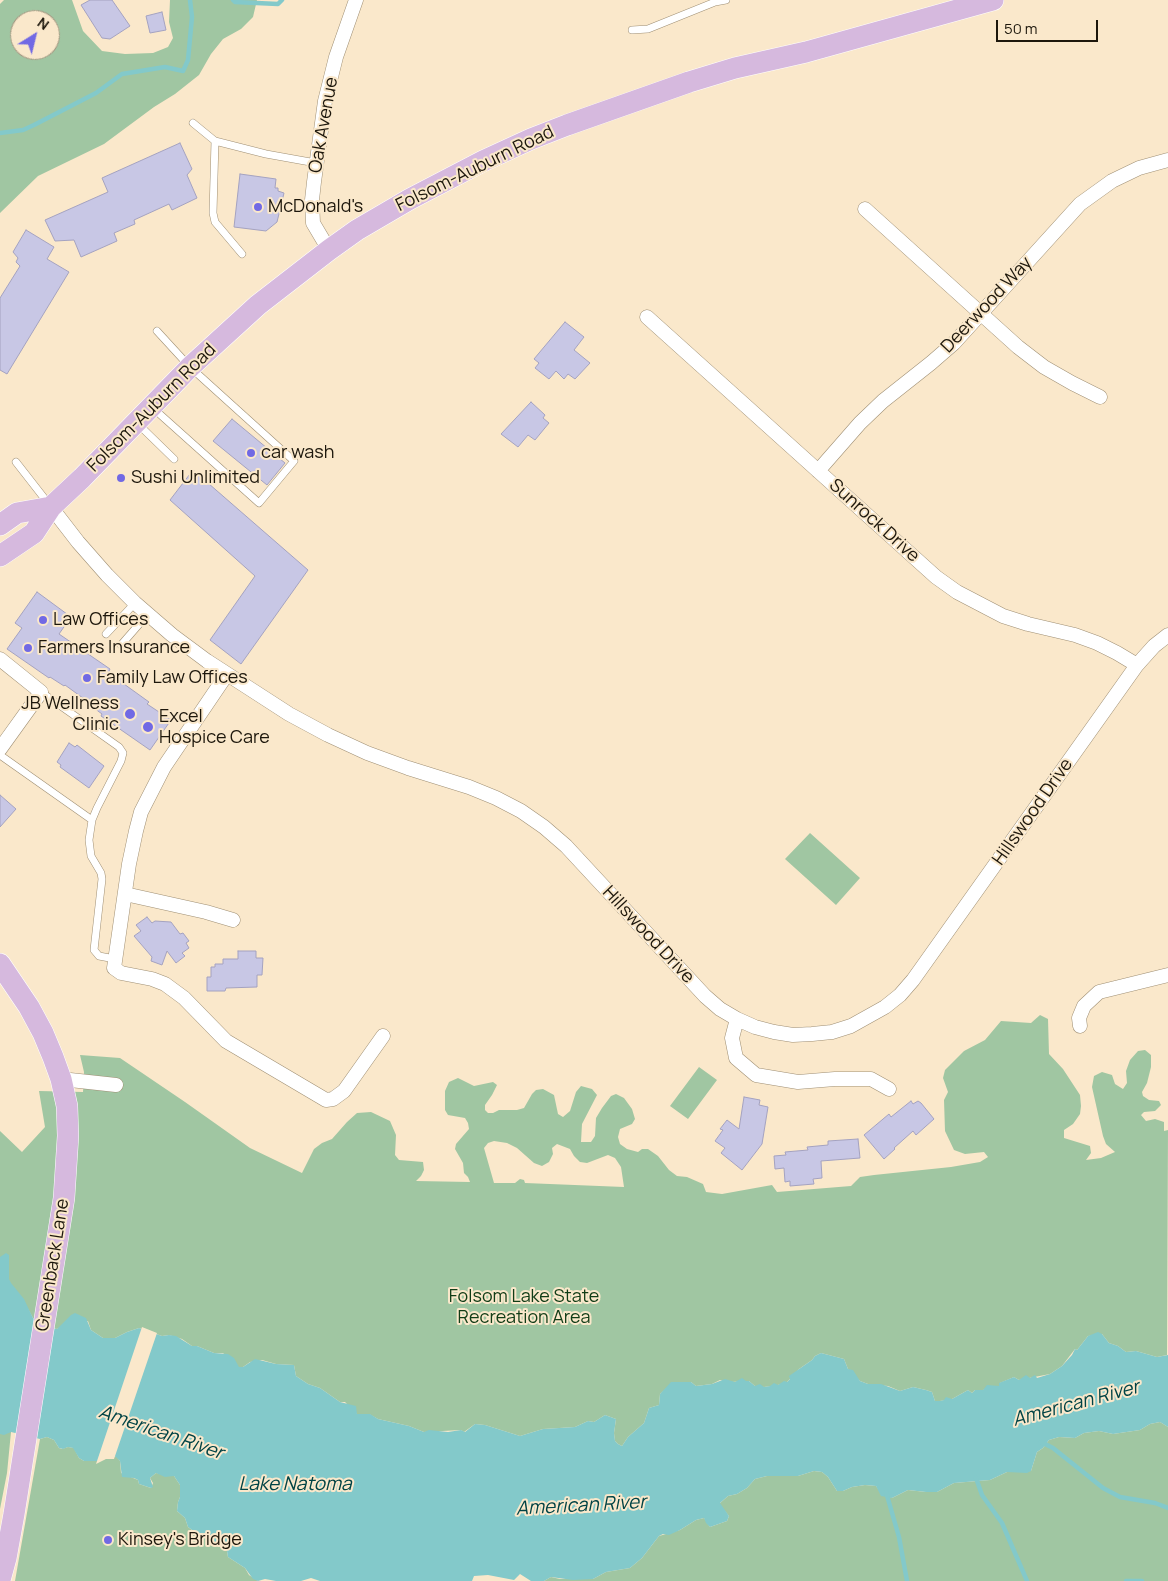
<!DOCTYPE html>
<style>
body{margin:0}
#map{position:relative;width:1168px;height:1581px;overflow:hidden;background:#fae8cb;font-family:Manrope,sans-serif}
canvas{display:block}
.north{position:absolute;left:10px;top:10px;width:50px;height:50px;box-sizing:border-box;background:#fae8cb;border:1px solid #a2947f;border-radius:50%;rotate:36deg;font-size:14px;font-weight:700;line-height:20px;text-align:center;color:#1d170c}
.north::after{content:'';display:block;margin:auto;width:18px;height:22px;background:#7169e4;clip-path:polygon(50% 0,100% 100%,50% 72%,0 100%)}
.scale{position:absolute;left:996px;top:20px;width:102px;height:22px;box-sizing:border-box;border:2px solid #1d170c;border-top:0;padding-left:6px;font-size:15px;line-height:18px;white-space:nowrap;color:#1d170c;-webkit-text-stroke:4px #fae8cb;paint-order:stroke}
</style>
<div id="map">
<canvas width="1168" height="1581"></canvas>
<div class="north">N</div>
<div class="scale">50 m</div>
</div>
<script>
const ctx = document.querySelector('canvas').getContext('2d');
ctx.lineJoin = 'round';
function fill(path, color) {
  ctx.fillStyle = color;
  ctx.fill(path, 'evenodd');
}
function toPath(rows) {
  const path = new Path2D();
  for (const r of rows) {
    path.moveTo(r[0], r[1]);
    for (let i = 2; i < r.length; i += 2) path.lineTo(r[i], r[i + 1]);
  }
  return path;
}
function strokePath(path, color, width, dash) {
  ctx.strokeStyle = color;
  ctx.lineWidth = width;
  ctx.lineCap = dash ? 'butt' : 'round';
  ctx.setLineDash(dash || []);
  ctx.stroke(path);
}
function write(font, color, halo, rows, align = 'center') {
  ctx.font = font + ' Manrope,sans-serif';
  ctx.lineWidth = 4;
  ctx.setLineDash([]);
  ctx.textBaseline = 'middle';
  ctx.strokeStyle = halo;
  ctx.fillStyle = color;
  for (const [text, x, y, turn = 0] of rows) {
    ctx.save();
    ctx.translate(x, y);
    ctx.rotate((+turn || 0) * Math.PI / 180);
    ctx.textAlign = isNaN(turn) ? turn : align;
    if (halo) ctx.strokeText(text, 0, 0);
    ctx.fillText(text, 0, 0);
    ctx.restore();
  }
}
const green = toPath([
 [4,0,72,0,83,31,102,51,125,54,153,53,168,47,173,38,169,22,170,0,257,0,253,17,241,29,223,39,211,54,199,75,175,94,154,107,104,144,38,176,0,213,0,4],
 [20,20,50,20,50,50,20,50],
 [810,833,860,878,836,905,785,859],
 [1040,1015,1048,1019,1049,1054,1063,1069,1080,1095,1081,1106,1080,1114,1073,1124,1064,1130,1064,1138,1090,1146,1091,1153,1086,1160,1101,1158,1115,1152,1106,1144,1103,1136,1092,1087,1094,1076,1102,1072,1112,1075,1115,1084,1123,1089,1127,1083,1126,1071,1130,1060,1138,1051,1145,1050,1151,1055,1151,1067,1147,1083,1142,1092,1143,1096,1149,1100,1159,1101,1161,1105,1155,1111,1144,1112,1141,1115,1146,1121,1155,1119,1164,1122,1164,1131,1168,1130,1167,1355,1157,1357,1136,1351,1126,1352,1118,1346,1109,1343,1102,1334,1088,1336,1077,1350,1075,1349,1062,1366,1050,1374,1019,1380,1014,1377,1000,1383,999,1386,983,1390,975,1390,972,1393,968,1390,952,1399,940,1401,935,1401,932,1392,926,1390,913,1387,900,1391,888,1386,868,1384,860,1381,848,1369,844,1359,821,1353,815,1356,812,1360,799,1369,787,1382,778,1385,764,1387,755,1386,749,1381,731,1382,720,1380,712,1384,696,1386,691,1382,680,1383,667,1388,660,1394,659,1405,649,1408,644,1423,628,1437,622,1446,618,1444,615,1441,614,1433,616,1419,605,1415,594,1422,588,1421,575,1427,543,1429,520,1436,485,1425,475,1424,464,1432,461,1430,424,1432,409,1426,378,1419,369,1414,357,1414,345,1402,340,1402,320,1388,308,1384,296,1376,294,1365,276,1364,262,1360,250,1362,243,1367,238,1367,223,1353,214,1353,197,1346,192,1346,182,1339,169,1335,162,1336,139,1328,127,1332,115,1338,103,1338,91,1330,88,1321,62,1326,57,1329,47,1327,33,1318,28,1309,11,1432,7,1473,0,1509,0,1131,22,1152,45,1127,39,1091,83,1092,84,1072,80,1055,120,1058,185,1102,250,1148,302,1173,314,1149,322,1143,332,1139,347,1122,357,1113,371,1112,390,1121,396,1135,395,1155,399,1160,423,1162,424,1170,421,1176,416,1181,470,1182,468,1177,464,1173,463,1163,455,1149,456,1144,469,1129,468,1123,465,1118,448,1115,445,1110,445,1091,449,1082,458,1078,474,1086,493,1082,497,1085,492,1095,485,1105,485,1110,488,1113,493,1113,499,1110,517,1110,524,1108,532,1094,536,1090,543,1089,554,1095,558,1114,563,1117,570,1111,576,1092,581,1086,592,1089,597,1095,582,1124,581,1142,591,1142,595,1136,596,1118,602,1108,611,1096,616,1094,624,1098,632,1109,635,1119,632,1124,620,1129,618,1137,620,1144,627,1149,638,1152,642,1149,648,1149,658,1156,669,1170,677,1176,687,1177,703,1184,706,1192,722,1194,772,1185,777,1192,851,1186,860,1177,874,1175,951,1167,980,1162,988,1157,984,1152,965,1154,954,1150,945,1131,944,1100,948,1092,943,1078,945,1070,964,1051,985,1040,1001,1021,1031,1023],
 [494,1141,507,1143,517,1148,534,1163,542,1166,549,1162,553,1154,552,1148,557,1144,570,1149,574,1156,580,1162,587,1163,608,1155,615,1158,621,1167,624,1187,525,1183,524,1180,520,1179,515,1183,494,1183,484,1148,488,1143],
 [699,1067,717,1080,688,1119,670,1106],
 [1160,1422,1168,1427,1168,1581,544,1581,551,1577,560,1579,593,1579,606,1572,630,1568,642,1558,659,1536,680,1530,696,1520,704,1518,710,1527,727,1521,729,1516,719,1504,728,1496,737,1494,747,1488,755,1479,767,1476,798,1476,814,1471,822,1472,828,1477,837,1491,843,1491,852,1487,865,1485,876,1486,879,1490,892,1498,908,1490,926,1492,937,1492,954,1483,990,1480,1007,1472,1031,1471,1037,1452,1043,1448,1049,1440,1059,1437,1075,1438,1084,1433,1099,1431,1113,1434,1140,1430,1150,1424],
 [47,1437,54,1440,59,1448,62,1449,68,1447,74,1448,79,1458,84,1461,111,1456,117,1457,120,1461,121,1473,138,1480,139,1484,151,1488,153,1483,150,1478,156,1473,174,1476,180,1485,180,1497,178,1502,177,1511,185,1518,188,1527,202,1537,222,1545,227,1551,228,1557,245,1568,249,1575,258,1581,15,1581,40,1439]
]);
const water = toPath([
 [6,1253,9,1255,9,1279,11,1283,24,1299,33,1318,47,1327,57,1329,71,1315,75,1313,86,1318,91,1330,103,1338,115,1338,127,1332,139,1328,162,1336,169,1335,176,1336,192,1346,197,1346,214,1353,228,1354,234,1358,239,1367,243,1367,255,1359,276,1364,294,1365,296,1376,308,1384,320,1388,340,1402,356,1406,357,1414,370,1414,378,1419,409,1426,424,1432,429,1430,448,1432,461,1430,465,1432,475,1424,485,1425,520,1436,543,1429,575,1427,588,1421,594,1422,605,1415,616,1419,614,1433,615,1441,618,1444,622,1446,628,1437,644,1423,649,1408,659,1405,660,1394,671,1382,691,1382,696,1386,712,1384,725,1379,735,1382,742,1378,746,1381,749,1381,755,1386,760,1384,764,1387,770,1386,774,1383,778,1385,784,1381,787,1382,790,1379,789,1376,812,1360,815,1356,821,1353,844,1359,848,1369,853,1370,860,1381,868,1384,881,1384,900,1391,913,1387,926,1390,932,1392,935,1401,940,1401,944,1400,946,1397,952,1399,968,1390,972,1393,975,1390,983,1390,987,1385,999,1386,999,1383,1014,1377,1019,1380,1026,1375,1030,1378,1035,1375,1037,1378,1050,1374,1062,1366,1072,1355,1075,1349,1077,1350,1088,1336,1098,1332,1102,1334,1109,1343,1118,1346,1126,1352,1136,1351,1157,1357,1168,1355,1168,1427,1160,1422,1150,1424,1140,1430,1113,1434,1099,1431,1084,1433,1075,1438,1059,1437,1049,1440,1043,1448,1037,1452,1031,1471,1027,1473,1007,1472,990,1480,954,1483,937,1492,926,1492,908,1490,892,1498,881,1496,876,1486,865,1485,852,1487,843,1491,837,1491,828,1477,822,1472,814,1471,798,1476,767,1476,755,1479,747,1488,737,1494,728,1496,720,1503,729,1516,727,1521,710,1527,706,1523,704,1518,696,1520,680,1530,669,1535,663,1534,659,1536,642,1558,630,1568,606,1572,593,1579,573,1580,551,1577,544,1581,531,1581,520,1574,514,1580,488,1575,474,1576,472,1581,320,1581,311,1578,301,1581,276,1581,265,1579,258,1581,253,1579,245,1568,228,1557,227,1551,222,1545,202,1537,188,1527,185,1518,177,1511,178,1502,180,1497,180,1485,174,1476,165,1477,156,1473,150,1478,153,1487,151,1488,139,1484,138,1480,134,1478,122,1477,120,1461,116,1457,111,1456,97,1461,84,1461,79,1458,73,1448,68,1447,63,1449,59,1448,54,1440,47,1437,40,1439,11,1432,4,1435,0,1434,0,1257]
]);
const pier = toPath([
 [142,1327,157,1333,114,1459,106,1459,96,1464]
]);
const stream = toPath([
 [233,0,235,2,278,4,282,0],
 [0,133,23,130,34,125,96,93,122,74,165,67,183,71,188,60,192,17,190,0],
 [1041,1442,1053,1448,1103,1488,1120,1497,1155,1503,1168,1508],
 [976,1478,982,1495,1002,1523,1027,1581],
 [886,1492,899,1537,907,1581],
 [1126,1581,1142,1581]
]);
const building = toPath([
 [90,0,112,0,130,26,110,39,102,38,81,5,90,0],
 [162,12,166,30,150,33,146,16,162,12],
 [180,143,192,169,187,175,197,198,172,210,169,204,134,220,135,224,114,233,117,241,81,257,74,240,55,241,45,220,108,192,102,178,180,143],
 [240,174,276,179,275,188,278,188,278,191,284,193,277,222,266,231,234,227,240,174],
 [26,230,54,247,47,259,69,272,7,374,0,370,0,298,20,266,16,262,18,258,13,252,26,230],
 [565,322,584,337,574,350,590,363,575,379,568,374,564,379,556,371,549,379,535,368,539,363,534,359,565,322],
 [531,402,545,415,543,418,549,423,535,440,528,435,518,447,501,434,531,402],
 [232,419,285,463,267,485,213,441,232,419],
 [193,470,308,570,241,664,210,640,255,576,170,500,193,470],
 [37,592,71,617,59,634,110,669,109,671,125,682,124,684,149,702,147,704,171,720,150,750,101,716,102,714,86,702,87,701,65,685,64,686,50,677,49,678,7,649,22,628,15,623,37,592],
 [69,743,75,747,77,745,104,766,89,788,60,767,61,765,57,762,69,743],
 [0,795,16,809,0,827,0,795],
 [147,917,152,923,155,921,171,922,180,934,183,933,189,941,186,943,189,948,182,953,185,956,176,963,167,951,162,965,151,961,152,957,134,936,141,931,136,925,147,917],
 [238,951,256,951,256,958,263,958,262,975,257,975,257,987,226,988,225,991,207,991,207,977,211,977,211,967,215,967,215,964,223,964,223,959,238,959,238,951],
 [744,1097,760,1100,759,1105,768,1107,762,1144,742,1170,721,1153,725,1148,715,1141,723,1130,720,1129,727,1120,739,1129,744,1097],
 [911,1101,913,1104,918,1101,921,1103,934,1119,916,1135,913,1131,894,1148,895,1149,884,1159,864,1135,889,1114,891,1117,911,1101],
 [858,1139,860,1158,821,1161,822,1178,813,1179,814,1184,790,1186,790,1181,785,1182,784,1168,775,1169,774,1156,786,1155,785,1152,808,1150,807,1147,828,1145,828,1141,858,1139]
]);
const service = toPath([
 [632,30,648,29,715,2,726,0],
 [193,123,215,141,213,213,215,222,242,254],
 [215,141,266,154,316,163],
 [154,409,259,503,294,461,190,367,157,331],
 [138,424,174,459],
 [16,462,48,503],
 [106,634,135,603],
 [121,645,148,614],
 [41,692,119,747,123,753,121,761,97,808,92,820,89,840,91,856,101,873,102,879,94,950,99,956,115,959],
 [0,755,92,820]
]);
const minor = toPath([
 [865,209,1018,347,1044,367,1072,383,1100,397],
 [329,250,313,223,312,200,314,182,325,101,336,57,356,0],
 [647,317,936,577,957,592,1003,616,1028,624,1075,635,1097,643,1117,653,1137,665],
 [818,471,860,423,883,401,931,363,954,343,1080,204,1112,181,1139,168,1168,160],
 [51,507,78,542,107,575,135,603,172,635,207,661,289,714,328,735,367,753,408,768,469,787,496,798,521,811,544,827,566,846,705,996,720,1009,737,1019,755,1027,774,1032,793,1035,812,1034,832,1032,851,1026,885,1007,900,995,913,980,1137,665,1154,646,1168,635],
 [0,659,41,692,0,749],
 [227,674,164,767,141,812,136,831,129,864,114,968,121,973,152,979,165,984,184,998,226,1041,326,1100,333,1099,344,1091,383,1036],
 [125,894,206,912,233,920],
 [737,1019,732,1038,736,1058,756,1075,798,1082,835,1079,871,1079,889,1089],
 [1080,1026,1079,1018,1084,1006,1099,992,1168,975],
 [61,1079,116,1085]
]);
const primary = toPath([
 [0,525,17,513,51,507],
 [0,556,34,533,51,507,82,478,190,367,258,305,329,250,357,230,410,199,483,161,531,139,567,125,689,82,735,68,806,52,993,0],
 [0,964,29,1007,43,1033,53,1057,61,1079,67,1106,68,1136,64,1198,14,1514,6,1558,0,1580]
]);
const markers = [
 [258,207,5,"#7169e4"],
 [251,453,5,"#7169e4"],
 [121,478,5,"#7169e4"],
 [43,620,5,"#7169e4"],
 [28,648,5,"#7169e4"],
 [87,678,5,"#7169e4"],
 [130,714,6,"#7169e4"],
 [148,727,6,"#7169e4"],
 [108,1540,5,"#7169e4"]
];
const streetNames = [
 ["Oak Avenue",324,125,-80],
 ["Folsom-Auburn Road",475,169,-26],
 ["Deerwood Way",987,305,-47],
 ["Folsom-Auburn Road",152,408,-45],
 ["Sunrock Drive",874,521,42],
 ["Hillswood Drive",1033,812,-55],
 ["Hillswood Drive",648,935,47],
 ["Greenback Lane",53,1265,-81]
];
const poiNames = [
 ["McDonald's",268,207],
 ["car wash",261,453],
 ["Sushi Unlimited",131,478],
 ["Law Offices",53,620],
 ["Farmers Insurance",38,648],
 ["Family Law Offices",97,678],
 ["JB Wellness",119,704,"right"],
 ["Clinic",119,725,"right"],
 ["Excel",159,717],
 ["Hospice Care",159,738],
 ["Kinsey's Bridge",118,1540]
];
const parkNames = [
 ["Folsom Lake State",524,1297],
 ["Recreation Area",524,1318]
];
const waterNames = [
 ["American River",1076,1404,-15],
 ["American River",161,1433,19],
 ["Lake Natoma",295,1485],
 ["American River",581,1506,-3]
];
fill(green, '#a0c6a2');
fill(water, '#83c9ca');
fill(pier, '#fae8cb');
strokePath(stream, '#83c9ca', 4.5);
fill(building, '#c8c7e5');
strokePath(building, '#a4a2c0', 1);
strokePath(service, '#9f8f74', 8);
strokePath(minor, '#9f8f74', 15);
strokePath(primary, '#fff', 22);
strokePath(service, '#fff', 7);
strokePath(minor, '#fff', 14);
strokePath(primary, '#d6b9de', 21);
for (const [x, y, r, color] of markers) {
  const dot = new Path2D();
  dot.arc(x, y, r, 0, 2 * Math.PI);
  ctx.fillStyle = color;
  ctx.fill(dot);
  strokePath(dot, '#fae8cb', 2);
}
write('18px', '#1d170c', '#fae8cb', streetNames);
write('18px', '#1d170c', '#fae8cb', poiNames, 'left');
write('18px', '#103c16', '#fae8cb', parkNames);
write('italic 19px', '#004345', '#fae8cb', waterNames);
</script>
